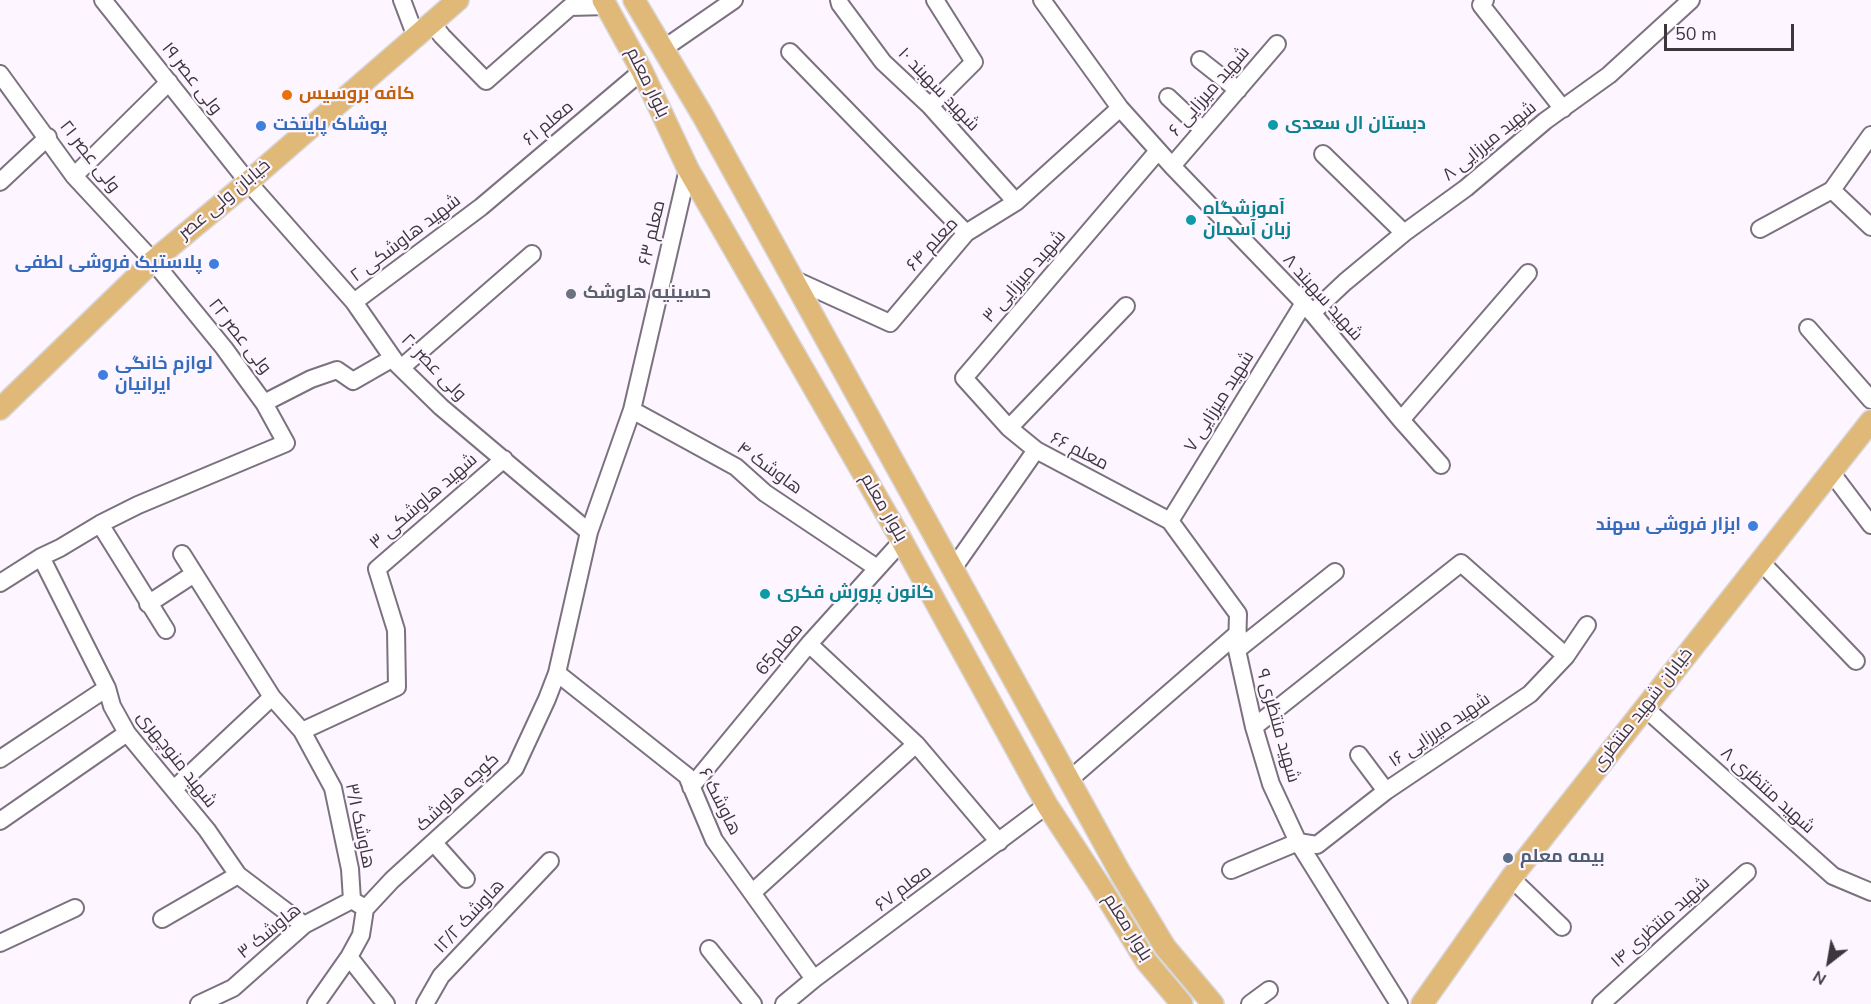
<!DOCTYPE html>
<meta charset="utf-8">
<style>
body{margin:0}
#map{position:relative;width:1871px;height:1004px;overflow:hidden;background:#fdf5ff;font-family:"Nunito Sans",sans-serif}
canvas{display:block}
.north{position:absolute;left:1799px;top:932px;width:60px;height:60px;-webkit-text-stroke:4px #fdf5ff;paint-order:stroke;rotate:211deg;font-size:16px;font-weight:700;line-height:24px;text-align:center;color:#3c373d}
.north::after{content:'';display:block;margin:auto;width:21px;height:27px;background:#3c373d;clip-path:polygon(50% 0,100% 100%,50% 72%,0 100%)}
.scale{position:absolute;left:1664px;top:24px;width:130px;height:27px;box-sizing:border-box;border:3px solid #3c373d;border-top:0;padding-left:8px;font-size:18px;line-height:21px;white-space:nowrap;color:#3c373d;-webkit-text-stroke:4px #fdf5ff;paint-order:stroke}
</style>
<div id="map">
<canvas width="1871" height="1004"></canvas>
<div class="north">N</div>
<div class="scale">50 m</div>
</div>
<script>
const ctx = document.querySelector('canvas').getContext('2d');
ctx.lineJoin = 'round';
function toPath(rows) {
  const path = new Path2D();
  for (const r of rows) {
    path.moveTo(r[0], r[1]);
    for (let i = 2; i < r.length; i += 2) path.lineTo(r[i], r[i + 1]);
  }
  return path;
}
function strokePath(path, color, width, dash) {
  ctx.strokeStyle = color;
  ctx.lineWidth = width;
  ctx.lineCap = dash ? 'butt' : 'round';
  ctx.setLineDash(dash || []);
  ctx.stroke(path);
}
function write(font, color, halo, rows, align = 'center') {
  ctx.font = font + ' "Nunito Sans",Cairo,sans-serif';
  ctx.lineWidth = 4.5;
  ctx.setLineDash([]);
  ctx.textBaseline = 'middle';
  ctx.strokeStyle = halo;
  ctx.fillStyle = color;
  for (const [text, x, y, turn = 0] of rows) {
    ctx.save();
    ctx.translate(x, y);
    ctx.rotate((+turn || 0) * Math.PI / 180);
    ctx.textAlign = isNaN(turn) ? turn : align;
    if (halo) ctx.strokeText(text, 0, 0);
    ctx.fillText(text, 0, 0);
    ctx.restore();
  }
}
const minor = toPath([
 [103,0,248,182,354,302,397,364,441,407,589,532],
 [402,0,416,37],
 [839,0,840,4,883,62,930,106,1016,202],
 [1042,0,1120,108,1172,166,1304,303,1401,420,1528,273],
 [1485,0,1481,5,1563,109],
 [432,23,442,36,486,81,570,7,607,6],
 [663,49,734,0],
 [790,52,966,233],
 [1200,60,1238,90],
 [0,74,74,176,153,261,224,348,264,403,286,443,138,505,100,524,60,548,41,557,0,583],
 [1168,97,1203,130],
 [930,106,974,62,935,0],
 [1323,154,1404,233],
 [1172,166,1277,44],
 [74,176,169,82],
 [0,182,48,137],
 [1832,190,1871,227],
 [1760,229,1832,190,1871,135],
 [791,278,890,323,966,233,1016,202,1120,108],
 [354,302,481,207,642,71],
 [1312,313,1345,282,1404,233,1466,188,1545,121,1609,75,1691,0],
 [1808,328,1871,400],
 [401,368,532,254],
 [264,403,311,379,337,370,353,381,393,358],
 [632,410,736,467,765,493,877,568],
 [1401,420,1441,465],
 [1009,428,964,378,1158,151],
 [1036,450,1009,428,1126,306],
 [1831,472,1871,525],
 [1170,521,1304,303],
 [100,524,166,630],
 [182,554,272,697],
 [41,557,107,688,112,706,127,733,207,830,238,875,304,925],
 [1760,561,1856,661],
 [952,570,1036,450,1170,521,1238,614,1237,650,1254,727,1271,784,1298,842,1399,1004],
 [148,604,194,574],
 [809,644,916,744,999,842],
 [1237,650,1335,572],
 [557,673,687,776,714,840,814,979],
 [1645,708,1833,876,1871,892],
 [1254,727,1461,563,1566,656],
 [302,731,397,687,396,630,377,569,504,459],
 [1359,755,1386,791],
 [0,759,107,688],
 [1069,780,1238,633],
 [691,787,809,644,902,541],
 [174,789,272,697,302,731,333,788,350,869,352,900],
 [0,821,127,733],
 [434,843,466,879],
 [1231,870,1298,842,1317,845,1386,791,1530,694,1566,656,1587,625],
 [1511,878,1562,927],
 [753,892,916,744],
 [162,919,238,875],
 [0,943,75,908],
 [709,949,753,1004],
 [349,957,386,1004],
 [199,1004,233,988,304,925,352,900,360,905],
 [316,1004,349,957,361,935,365,909,392,880,515,768,547,699,557,673,589,532,632,410,688,169],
 [425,1004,441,976,550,861],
 [784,1004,814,979,1047,805],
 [1250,1004,1269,990],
 [1601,1004,1747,872]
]);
const major = toPath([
 [603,0,642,71,688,169,902,541,1047,805,1100,886,1146,961,1182,1004],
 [634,0,703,116,1121,874,1165,947,1213,1004],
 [0,409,153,261,248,182,458,0],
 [1422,1004,1511,878,1871,421]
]);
const markers = [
 [287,95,6,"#e8710a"],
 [1273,125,6,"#0f9aa8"],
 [261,126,6,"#3f7fe0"],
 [1191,220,6,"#0f9aa8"],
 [214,264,6,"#3f7fe0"],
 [571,294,6,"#6b7280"],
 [103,375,6,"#3f7fe0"],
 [1753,526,6,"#3f7fe0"],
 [765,594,6,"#0f9aa8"],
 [1508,858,6,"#5c6f8a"]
];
const streetNames = [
 ["ولی عصر ۱۹",191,79,52],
 ["بلوار معلم",647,83,64],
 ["شهید سهبند ۱۰",938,90,46],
 ["شهید میرزایی ۶",1210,92,-49],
 ["معلم ۶۱",549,124,-40],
 ["شهید میرزایی ۸",1490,142,-39],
 ["ولی عصر ۲۱",89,157,52],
 ["خیابان ولی عصر",225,200,-40],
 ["معلم ۶۳",653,233,-77],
 ["شهید هاوشکی ۲",406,239,-37],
 ["معلم ۶۴",933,245,-47],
 ["شهید میرزایی ۳",1025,277,-49],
 ["شهید سهبند ۸",1322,298,48],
 ["ولی عصر ۲۲",239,337,52],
 ["ولی عصر ۲۰",433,368,46],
 ["شهید میرزایی ۷",1220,402,-58],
 ["معلم ۶۶",1079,452,27],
 ["هاوشک ۴",769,469,36],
 ["شهید هاوشکی ۳",424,502,-41],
 ["بلوار معلم",883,508,60],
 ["معلم65",780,650,-50],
 ["خیابان شهید منتظری",1643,710,-52],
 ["شهید منتظری ۹",1277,726,74],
 ["شهید میرزایی ۱۶",1440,731,-34],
 ["شهید منوچهری",176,760,52],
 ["شهید منتظری ۸",1767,791,42],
 ["کوچه هاوشک",458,793,-43],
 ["هاوشک ۶",719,802,63],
 ["هاوشک ۳/۱",359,826,78],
 ["معلم ۶۷",904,889,-37],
 ["هاوشک ۱۲/۲",470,917,-47],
 ["شهید منتظری ۱۴",1661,923,-42],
 ["بلوار معلم",1127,928,58],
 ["هاوشک ۳",270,932,-39]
];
const foodNames = [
 ["کافه بروسیس",299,95]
];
const cultureNames = [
 ["دبستان ال سعدی",1285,125],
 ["آموزشگاه",1203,210],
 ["زبان آسمان",1203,231],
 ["کانون پرورش فکری",777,594]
];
const shopNames = [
 ["پوشاک پایتخت",273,126],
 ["پلاستیک فروشی لطفی",202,264,"right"],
 ["لوازم خانگی",115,365],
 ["ایرانیان",115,386],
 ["ابزار فروشی سهند",1741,526,"right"]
];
const worshipNames = [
 ["حسینیه هاوشک",583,294]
];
const serviceNames = [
 ["بیمه معلم",1520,858]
];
strokePath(minor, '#7c717e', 20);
strokePath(major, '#d8d7d8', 24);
strokePath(minor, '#fff', 16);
strokePath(major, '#e0b878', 21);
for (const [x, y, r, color] of markers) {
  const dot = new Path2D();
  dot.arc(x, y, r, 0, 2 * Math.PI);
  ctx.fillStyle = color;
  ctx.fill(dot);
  strokePath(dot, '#fdf5ff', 2);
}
write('18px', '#3c373d', '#fdf5ff', streetNames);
write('bold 18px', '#c56008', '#fdf5ff', foodNames, 'left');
write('bold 18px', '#0d838f', '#fdf5ff', cultureNames, 'left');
write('bold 18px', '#366cbe', '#fdf5ff', shopNames, 'left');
write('bold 18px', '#5b616d', '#fdf5ff', worshipNames, 'left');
write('bold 18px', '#4e5e75', '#fdf5ff', serviceNames, 'left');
</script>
